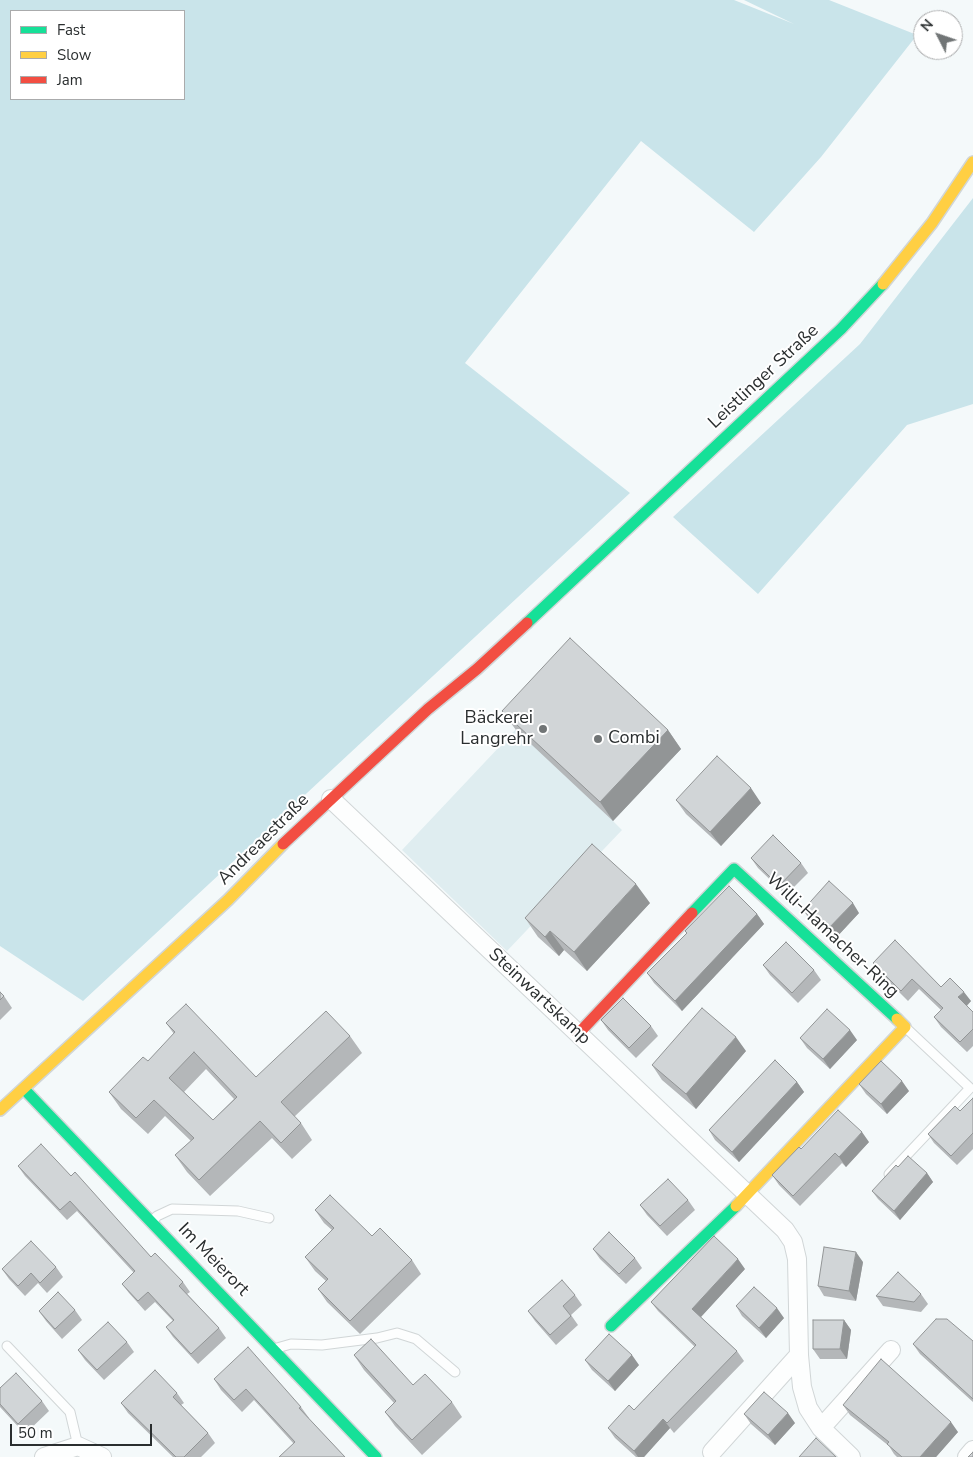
<!DOCTYPE html>
<meta charset="utf-8">
<style>
body{margin:0}
#map{position:relative;width:973px;height:1457px;overflow:hidden;background:#f4f9fa;font-family:"Nunito Sans",sans-serif}
canvas{display:block}
.legend{position:absolute;left:10px;top:10px;width:175px;height:90px;box-sizing:border-box;background:#fff;border:1px solid #aaabac;margin:0;padding:6px 9px;list-style:none;font-size:15px;color:#2a2e2f}
.legend li{display:flex;align-items:center;gap:10px;height:25px}
.legend b{width:25px;border:1px solid #aaabac}
.north{position:absolute;left:913px;top:10px;width:50px;height:50px;box-sizing:border-box;background:#fff;border:1px solid #aaabac;border-radius:50%;rotate:311deg;font-size:14px;font-weight:700;line-height:20px;text-align:center;color:#2a2e2f}
.north::after{content:'';display:block;margin:auto;width:18px;height:22px;background:#717576;clip-path:polygon(50% 0,100% 100%,50% 72%,0 100%)}
.scale{position:absolute;left:10px;top:1424px;width:142px;height:22px;box-sizing:border-box;border:2px solid #2a2e2f;border-top:0;padding-left:6px;font-size:15px;line-height:18px;white-space:nowrap;color:#2a2e2f;-webkit-text-stroke:4px #fff;paint-order:stroke}
</style>
<div id="map">
<canvas width="973" height="1457"></canvas>
<ul class="legend">
<li><b style="height:6px;background:#16e098"></b>Fast</li>
<li><b style="height:6px;background:#ffcf43"></b>Slow</li>
<li><b style="height:6px;background:#f24e42"></b>Jam</li>
</ul>
<div class="north">N</div>
<div class="scale">50 m</div>
</div>
<script>
const ctx = document.querySelector('canvas').getContext('2d');
ctx.lineJoin = 'round';
function fill(path, color) {
  ctx.fillStyle = color;
  ctx.fill(path, 'evenodd');
}
function toPath(rows) {
  const path = new Path2D();
  for (const r of rows) {
    path.moveTo(r[0], r[1]);
    for (let i = 2; i < r.length; i += 2) path.lineTo(r[i], r[i + 1]);
  }
  return path;
}
function strokePath(path, color, width, dash) {
  ctx.strokeStyle = color;
  ctx.lineWidth = width;
  ctx.lineCap = dash ? 'butt' : 'round';
  ctx.setLineDash(dash || []);
  ctx.stroke(path);
}
function write(font, color, halo, rows, align = 'center') {
  ctx.font = font + ' "Nunito Sans",sans-serif';
  ctx.lineWidth = 4;
  ctx.setLineDash([]);
  ctx.textBaseline = 'middle';
  ctx.strokeStyle = halo;
  ctx.fillStyle = color;
  for (const [text, x, y, turn = 0] of rows) {
    ctx.save();
    ctx.translate(x, y);
    ctx.rotate((+turn || 0) * Math.PI / 180);
    ctx.textAlign = isNaN(turn) ? turn : align;
    if (halo) ctx.strokeText(text, 0, 0);
    ctx.fillText(text, 0, 0);
    ctx.restore();
  }
}
const built = toPath([
 [584,657,681,749,613,821,622,830,507,951,402,850]
]);
const green = toPath([
 [0,0,734,0,794,24,744,0,829,0,917,35,821,157,754,232,641,141,465,363,630,493,83,1001,0,946],
 [184,11,184,99,11,99,11,11],
 [973,198,973,404,907,425,758,594,673,517,860,344]
]);
const lane = toPath([
 [889,1174,970,1088,905,1027],
 [152,1222,157,1216,172,1209,238,1211,269,1218],
 [7,1346,70,1412,78,1446],
 [277,1348,291,1344,322,1345,377,1338,397,1333,416,1339,455,1372]
]);
const street = toPath([
 [331,799,785,1230,793,1242,797,1259,799,1355,802,1387,808,1408,821,1428,851,1457],
 [821,1428,891,1350],
 [712,1452,799,1355],
 [44,1457,78,1446,102,1457],
 [967,1457,973,1450]
]);
const fast = toPath([
 [527,623,841,329,883,284],
 [692,913,734,869,897,1019],
 [24,1089,376,1457],
 [611,1326,736,1206]
]);
const slow = toPath([
 [883,284,932,223,973,162],
 [0,1110,228,900,283,844],
 [736,1206,905,1027,897,1019]
]);
const jam = toPath([
 [283,844,428,709,477,669,527,623],
 [578,1034,692,913]
]);
const wall = toPath([
 [502,711,668,730,681,749,613,821,516,730],
 [676,800,761,803,721,846,686,814],
 [751,858,801,863,808,873,786,895,758,868],
 [650,903,587,971,564,950,559,956,538,937,525,918],
 [803,910,859,913,833,941,810,920],
 [757,914,764,924,682,1011,654,983,647,973,687,934,685,931],
 [873,963,941,987,971,1001,967,1006,973,1012,973,1046,967,1052,941,1027,934,1017,941,1010,919,989,908,1001,880,973],
 [763,965,814,970,821,980,798,1003,770,975],
 [0,992,4,996,12,1008,0,1020],
 [601,1020,651,1026,658,1036,636,1058,608,1030],
 [166,1023,256,1077,350,1036,362,1053,294,1117,301,1123,312,1140,292,1159,272,1138,210,1196,187,1172,175,1155,191,1141,165,1116,148,1134,121,1109,109,1092,148,1061,174,1034],
 [206,1069,234,1099,213,1120,184,1092],
 [800,1038,857,1040,830,1069,807,1048],
 [746,1051,696,1109,662,1080,652,1065],
 [797,1082,804,1092,739,1162,715,1140,709,1130],
 [859,1084,909,1091,887,1114,866,1094],
 [973,1098,973,1149,957,1165,934,1143,928,1134,960,1111],
 [869,1142,846,1167,842,1163,800,1206,779,1185,772,1175,801,1149],
 [18,1166,71,1176,151,1257,183,1282,190,1292,187,1294,219,1328,226,1338,198,1364,173,1337,166,1327,173,1321,155,1302,145,1311,129,1293,122,1284,134,1273,77,1211,67,1220,25,1176],
 [898,1167,927,1173,933,1182,900,1220,878,1199,872,1191],
 [688,1200,695,1210,667,1236,647,1215,640,1205],
 [315,1210,372,1236,412,1260,421,1274,360,1334,327,1302,318,1289,326,1281,315,1271,305,1257,332,1230,324,1223],
 [593,1249,635,1258,642,1268,626,1284,600,1259],
 [863,1262,856,1301,824,1296,818,1286],
 [56,1267,63,1277,47,1293,38,1283,25,1296,9,1279,2,1269],
 [745,1269,701,1317,737,1351,744,1361,674,1433,670,1428,644,1457,636,1457,615,1438,608,1428,634,1410,695,1347,658,1311,651,1302],
 [921,1294,928,1304,921,1312,883,1306,876,1296],
 [575,1295,582,1305,571,1315,578,1325,556,1345,535,1321,528,1311],
 [736,1306,784,1318,766,1338,742,1316],
 [75,1310,82,1320,62,1339,46,1321,39,1311],
 [844,1320,851,1330,847,1359,820,1359,813,1349],
 [973,1341,973,1402,920,1354,913,1344],
 [127,1342,134,1352,104,1380,85,1360,78,1350],
 [354,1355,413,1385,452,1402,462,1417,422,1455,395,1426,385,1412,394,1403,364,1370],
 [585,1360,639,1365,615,1391,592,1370],
 [214,1379,301,1407,309,1418,308,1418,345,1457,294,1444,254,1400,242,1412,221,1390],
 [0,1388,42,1401,49,1411,25,1434,0,1407],
 [177,1393,184,1403,181,1405,208,1433,215,1443,201,1457,173,1457,128,1413,121,1403],
 [843,1405,958,1432,936,1457,897,1457,894,1454,889,1446,850,1415],
 [744,1414,795,1423,775,1445,751,1424]
]);
const shadedWall = toPath([
 [668,730,681,749,613,821,600,802],
 [751,788,761,803,721,846,710,832],
 [636,884,650,903,587,971,574,952],
 [853,903,859,913,833,941,826,931],
 [757,914,764,924,682,1011,675,1001],
 [550,931,564,950,559,956,545,937],
 [964,992,971,1001,965,1007,958,997],
 [850,1030,857,1040,830,1069,823,1059],
 [736,1037,746,1051,696,1109,686,1094],
 [902,1081,909,1091,887,1114,881,1104],
 [797,1082,804,1092,739,1162,732,1152],
 [862,1132,869,1142,846,1167,839,1157],
 [927,1173,933,1182,900,1220,894,1211],
 [856,1252,863,1262,856,1301,849,1291],
 [738,1259,745,1269,699,1319,692,1309],
 [777,1308,784,1318,766,1338,759,1328],
 [844,1320,851,1330,847,1359,840,1349],
 [632,1355,639,1365,615,1391,608,1381],
 [788,1413,795,1423,775,1445,768,1435],
 [663,1419,670,1428,644,1457,638,1457,634,1451],
 [951,1422,958,1432,936,1457,920,1457]
]);
const building = toPath([
 [570,638,668,730,600,802,502,711,570,638],
 [717,756,751,788,710,832,676,800,717,756],
 [773,835,801,863,779,886,751,858,773,835],
 [592,844,636,884,574,952,550,931,545,937,525,918,592,844],
 [829,881,853,903,826,931,803,910,829,881],
 [729,886,757,914,675,1001,647,973,687,933,685,931,729,886],
 [895,940,941,987,950,978,964,992,958,997,973,1012,973,1029,960,1042,934,1017,943,1008,912,979,901,991,873,963,895,940],
 [786,942,814,970,792,993,763,965,786,942],
 [0,992,4,996,0,1000,0,992],
 [623,998,651,1026,629,1048,601,1020,623,998],
 [186,1004,256,1077,326,1011,350,1036,281,1102,301,1123,281,1143,260,1121,199,1180,175,1155,194,1138,154,1100,136,1118,109,1092,143,1057,148,1061,175,1032,166,1023,186,1004],
 [194,1052,237,1097,213,1120,169,1078,194,1052],
 [702,1008,736,1037,686,1094,652,1065,702,1008],
 [827,1009,850,1030,823,1059,800,1038,827,1009],
 [775,1060,797,1082,732,1152,709,1130,775,1060],
 [881,1061,902,1081,881,1104,859,1084,881,1061],
 [973,1098,973,1133,951,1156,928,1134,955,1106,960,1111,973,1098],
 [838,1110,862,1132,839,1157,835,1153,793,1196,772,1175,799,1147,801,1149,838,1110],
 [41,1144,71,1176,75,1172,151,1257,155,1253,183,1282,179,1286,219,1328,191,1354,166,1327,174,1320,148,1292,138,1301,122,1284,135,1271,70,1201,60,1210,18,1166,41,1144],
 [908,1156,927,1173,894,1211,872,1191,896,1165,898,1167,908,1156],
 [668,1179,688,1200,660,1226,640,1205,668,1179],
 [330,1195,372,1236,380,1228,412,1260,350,1321,318,1289,328,1279,305,1257,334,1228,315,1210,330,1195],
 [609,1232,635,1258,619,1274,593,1249,609,1232],
 [714,1236,738,1259,692,1309,737,1351,667,1423,663,1419,634,1451,608,1428,629,1405,634,1410,696,1345,651,1302,714,1236],
 [31,1241,56,1267,40,1283,31,1273,18,1286,2,1269,31,1241],
 [824,1247,856,1252,849,1291,818,1286,824,1247],
 [898,1272,921,1294,914,1302,876,1296,898,1272],
 [562,1280,575,1295,563,1306,571,1316,550,1335,528,1311,562,1280],
 [754,1287,777,1308,759,1328,736,1306,754,1287],
 [58,1292,75,1310,55,1329,39,1311,58,1292],
 [936,1319,947,1319,973,1341,973,1399,913,1344,936,1319],
 [813,1320,844,1320,840,1349,813,1349,813,1320],
 [108,1322,127,1342,97,1370,78,1350,108,1322],
 [609,1334,632,1355,608,1381,585,1360,609,1334],
 [371,1339,413,1385,425,1374,452,1402,412,1440,385,1412,396,1401,354,1355,371,1339],
 [248,1347,301,1407,299,1408,345,1457,279,1457,295,1442,246,1389,234,1400,214,1379,248,1347],
 [881,1359,951,1422,920,1457,902,1457,887,1444,889,1442,843,1405,881,1359],
 [155,1370,177,1393,173,1397,208,1433,184,1457,176,1457,121,1403,155,1370],
 [16,1373,42,1401,18,1424,0,1404,0,1388,16,1373],
 [764,1392,788,1413,768,1435,744,1414,764,1392],
 [816,1438,836,1457,799,1457,816,1438],
 [973,1452,973,1457,968,1457,973,1452]
]);
const markers = [
 [543,729,5,"#717576"],
 [598,739,5,"#717576"]
];
const streetNames = [
 ["Leistlinger Straße",764,377,-43],
 ["Andreaestraße",264,840,-45],
 ["Willi-Hamacher-Ring",832,936,43],
 ["Steinwartskamp",539,997,43],
 ["Im Meierort",213,1260,46]
];
const poiNames = [
 ["Bäckerei",533,719],
 ["Langrehr",533,740],
 ["Combi",608,739,"left"]
];
fill(built, '#dfedf0');
fill(green, '#c9e4ea');
strokePath(lane, '#d1d6d7', 11);
strokePath(street, '#d1d6d7', 20);
strokePath(fast, '#d1d6d7', 14);
strokePath(slow, '#d1d6d7', 14);
strokePath(jam, '#d1d6d7', 14);
strokePath(lane, '#fdfefe', 9);
strokePath(street, '#fdfefe', 18);
strokePath(fast, '#16e098', 11);
strokePath(slow, '#ffcf43', 11);
strokePath(jam, '#f24e42', 11);
fill(wall, '#b4b7b9');
fill(shadedWall, '#929596');
fill(building, '#d1d5d7');
strokePath(building, '#929596', 1);
for (const [x, y, r, color] of markers) {
  const dot = new Path2D();
  dot.arc(x, y, r, 0, 2 * Math.PI);
  ctx.fillStyle = color;
  ctx.fill(dot);
  strokePath(dot, '#fff', 2);
}
write('18px', '#2a2e2f', '#fff', streetNames);
write('18px', '#2a2e2f', '#fff', poiNames, 'right');
</script>
